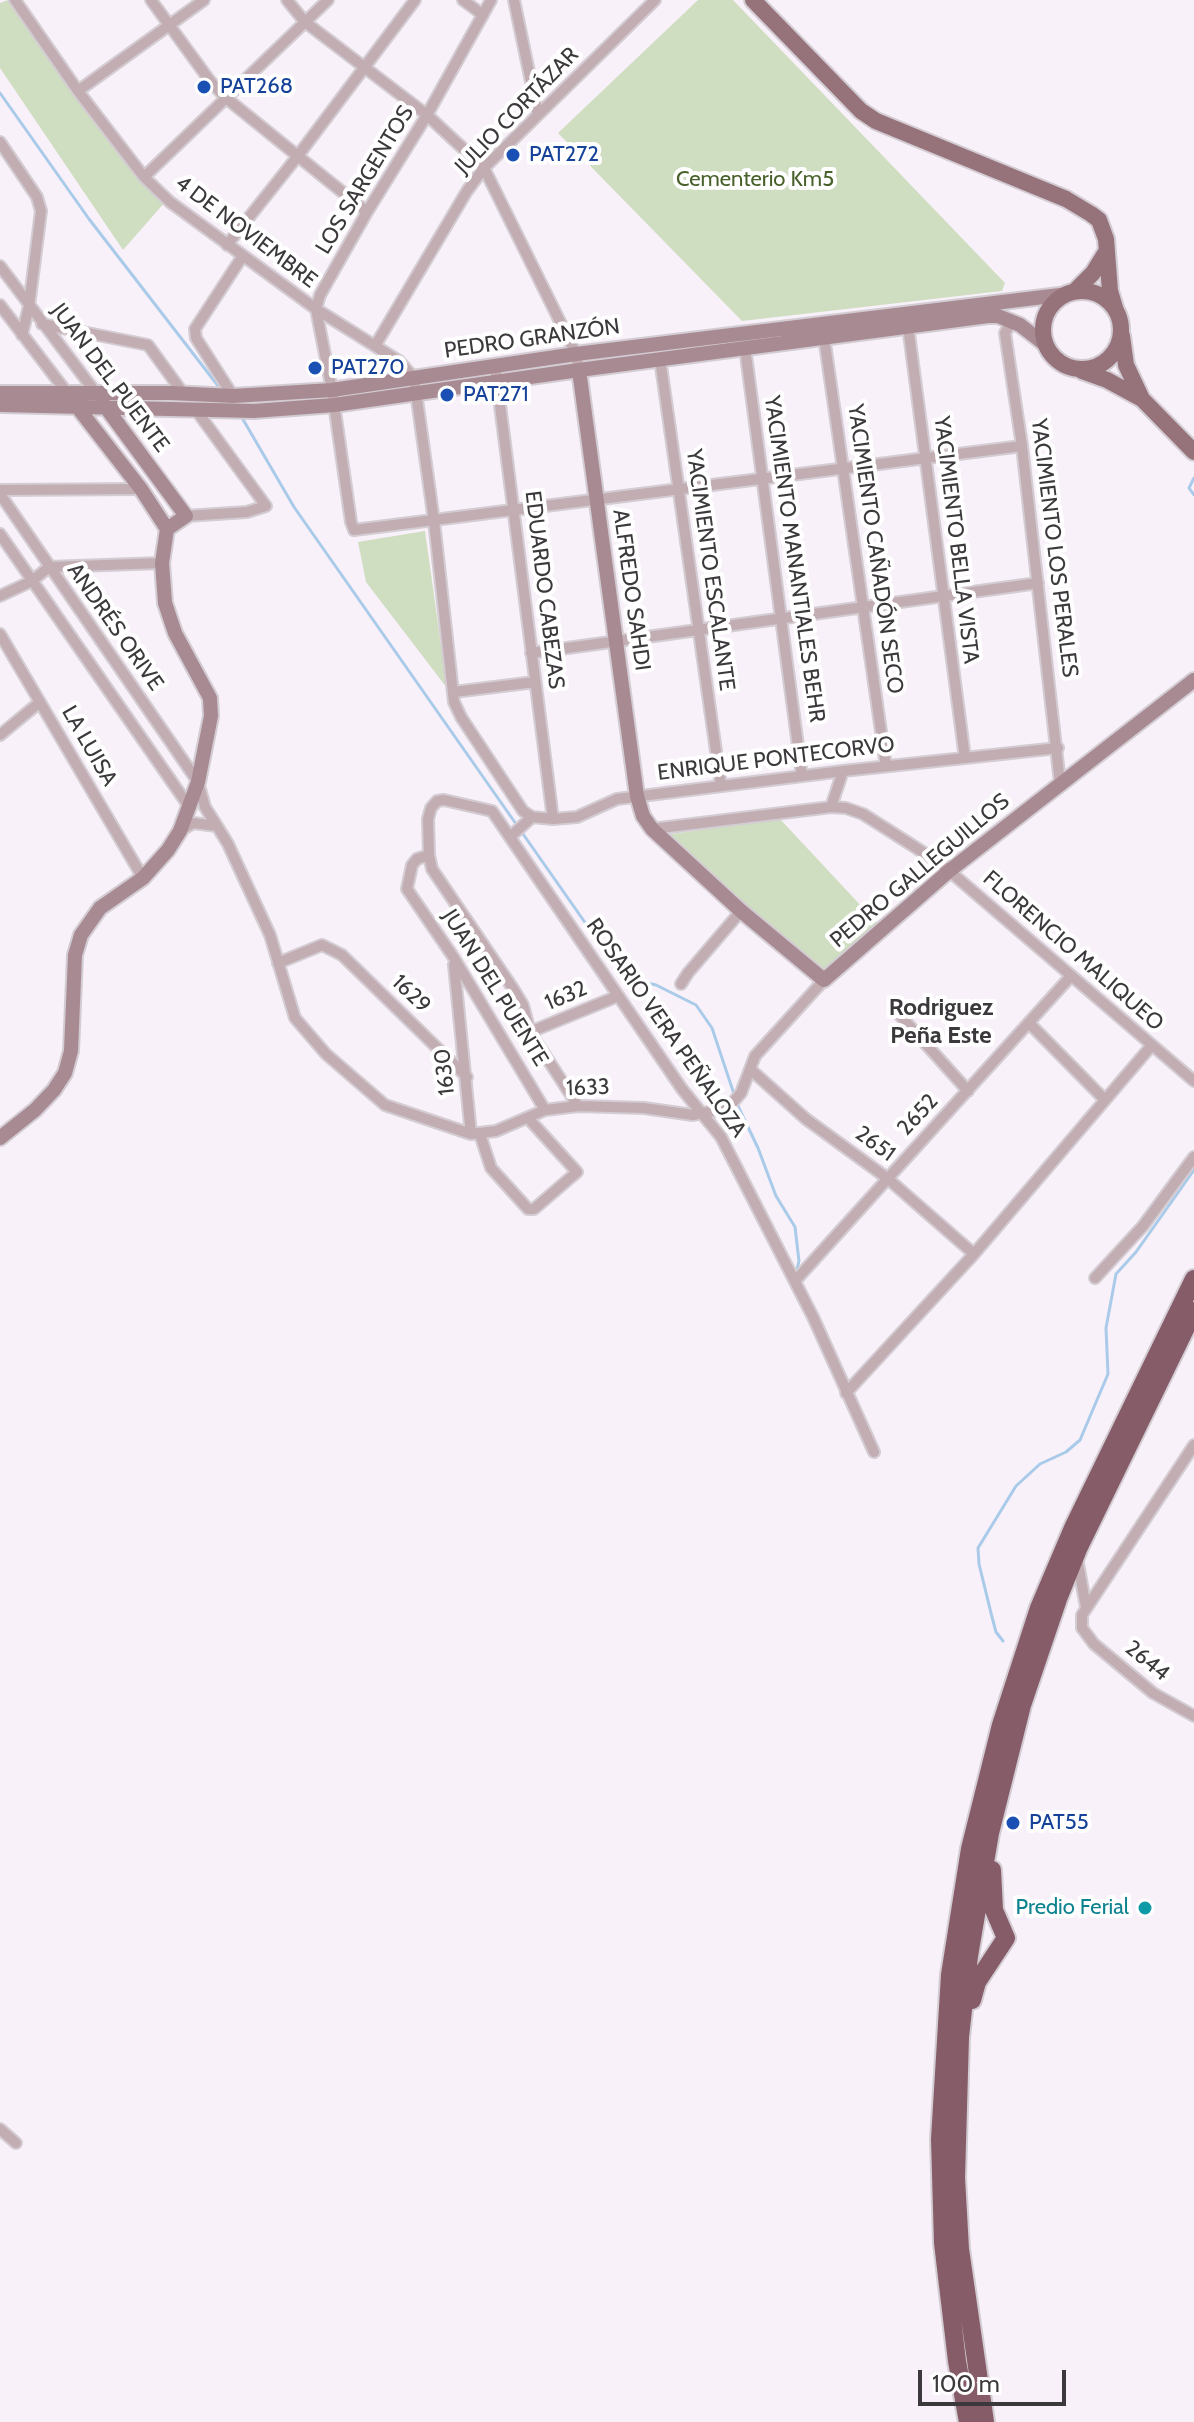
<!DOCTYPE html>
<meta charset="utf-8">
<style>
body{margin:0}
#map{position:relative;width:1194px;height:2422px;overflow:hidden;background:#f9f1f9;font-family:Cabin,sans-serif}
canvas{display:block}
.scale{position:absolute;left:918px;top:2370px;width:148px;height:36px;box-sizing:border-box;border:4px solid #3c393c;border-top:0;padding-left:10px;font-size:24px;line-height:28px;white-space:nowrap;color:#3c393c;-webkit-text-stroke:6px #fff;paint-order:stroke}
</style>
<div id="map">
<canvas width="1194" height="2422"></canvas>
<div class="scale">100 m</div>
</div>
<script>
const ctx = document.querySelector('canvas').getContext('2d');
ctx.lineJoin = 'round';
function fill(path, color) {
  ctx.fillStyle = color;
  ctx.fill(path, 'evenodd');
}
function toPath(rows) {
  const path = new Path2D();
  for (const r of rows) {
    if (r.length === 3) {
      path.moveTo(r[0] + r[2], r[1]);
      path.arc(r[0], r[1], r[2], 0, 2 * Math.PI);
      continue;
    }
    path.moveTo(r[0], r[1]);
    for (let i = 2; i < r.length; i += 2) path.lineTo(r[i], r[i + 1]);
  }
  return path;
}
function strokePath(path, color, width, dash) {
  ctx.strokeStyle = color;
  ctx.lineWidth = width;
  ctx.lineCap = dash ? 'butt' : 'round';
  ctx.setLineDash(dash || []);
  ctx.stroke(path);
}
function write(font, color, halo, rows, align = 'center') {
  ctx.font = font + ' Cabin,sans-serif';
  ctx.lineWidth = 8;
  ctx.setLineDash([]);
  ctx.textBaseline = 'middle';
  ctx.strokeStyle = halo;
  ctx.fillStyle = color;
  for (const [text, x, y, turn = 0] of rows) {
    ctx.save();
    ctx.translate(x, y);
    ctx.rotate((+turn || 0) * Math.PI / 180);
    ctx.textAlign = isNaN(turn) ? turn : align;
    if (halo) ctx.strokeText(text, 0, 0);
    ctx.fillText(text, 0, 0);
    ctx.restore();
  }
}
const green = toPath([
 [8,0,140,178,166,201,123,250,0,68,0,3],
 [698,0,733,0,1005,283,1002,291,742,321,558,133],
 [425,531,447,688,366,582,358,542],
 [780,819,878,924,824,971,664,835]
]);
const stream = toPath([
 [0,93,89,219,222,391],
 [241,416,294,507,612,961,631,979,656,985,696,1005,712,1028,735,1097],
 [1194,478,1189,488,1194,495],
 [737,1104,758,1148,776,1196,795,1227,799,1261,796,1274],
 [1003,1641,996,1632,992,1617,979,1564,978,1548,1016,1486,1040,1464,1066,1452,1080,1440,1108,1374,1106,1328,1116,1274,1136,1252,1194,1170]
]);
const street = toPath([
 [15,0,78,91,144,177,170,202,316,309,399,361,414,378,434,521,454,702,461,717,523,811,532,817],
 [151,0,210,81,226,98,367,212],
 [287,0,305,22,427,115,484,168,576,354,579,370],
 [463,0,483,15],
 [491,0,427,115,367,212,320,295,316,309,332,390,351,522,354,530,1022,446],
 [514,0,538,115],
 [78,91,204,0],
 [0,142,37,197,41,211,29,306,22,335],
 [144,177,328,0],
 [227,245,297,157,415,0],
 [0,266,96,393],
 [0,305,68,394],
 [1012,321,1005,333,1022,446,1060,783],
 [42,324,148,345,183,393],
 [908,326,965,758],
 [824,337,886,766],
 [375,346,467,191,484,168,655,0],
 [745,348,802,776],
 [660,359,721,786],
 [495,366,553,819],
 [233,396,196,338,195,329,242,257],
 [0,490,141,489],
 [0,494,198,782,205,807,217,826],
 [186,516,247,512,266,506,196,410],
 [0,534,190,808],
 [0,596,32,581,49,567,162,563],
 [0,634,143,878],
 [531,653,1038,583],
 [454,692,535,682],
 [0,735,40,702],
 [831,807,843,771],
 [652,829,831,807,846,808,863,814,940,863,1194,1081],
 [180,831,193,823,217,826,228,844,270,935,295,1018,326,1054,385,1105,471,1134,496,1131,545,1110,578,1106,644,1108,693,1115,728,1108,741,1093,755,1056,824,980],
 [510,837,532,817,553,819,577,817,617,799,843,771,1058,748],
 [429,855,417,859,412,865,407,889,454,958,545,1110],
 [278,963,322,945,342,955,467,1077],
 [454,965,471,1134],
 [681,984,688,973,741,911],
 [897,1012,968,1091],
 [1029,1023,1105,1100],
 [530,1032,618,996],
 [750,1069,806,1119,887,1178,974,1254],
 [578,1106,530,1032,523,1005,514,990,432,869,429,855,428,819,431,808,437,801,444,800,492,811,682,1089,721,1137,813,1317,874,1452],
 [480,1134,491,1168,528,1209,534,1209,577,1172,528,1118],
 [1095,1278,1143,1226,1194,1157],
 [795,1281,1071,976],
 [846,1393,974,1254,1152,1045],
 [1194,1445,1082,1615,1082,1628,1094,1644,1153,1693,1194,1716],
 [1077,1558,1086,1607],
 [0,2129,16,2143]
]);
const secondary = toPath([
 [579,370,637,796,643,816,652,829,741,911,824,980,949,871,1194,680],
 [0,393,171,393,233,396,332,390,576,354,1068,294],
 [102,402,186,516,167,529],
 [75,404,141,489,167,529],
 [0,405,254,411,334,405,579,370,988,316,998,316,1020,325,1047,346],
 [0,1138,35,1110,54,1090,65,1073,71,1051,75,955,81,935,100,908,143,878,168,850,180,831,198,782,211,716,210,698,175,633,165,603,162,563,167,529]
]);
const primary = toPath([
 [753,0,861,111,876,121,1066,199,1091,214,1099,220,1106,239,1110,291,1116,311],
 [1082,330,39],
 [1074,292,1093,273,1106,252],
 [1122,336,1126,365,1141,397],
 [1082,371,1107,380,1142,399,1194,452]
]);
const highway = toPath([
 [972,2000,977,1982,1006,1938,994,1910,992,1870],
 [968,2422,957,2361,943,2243,940,2139,950,1975,970,1849,1001,1725,1039,1608,1073,1528,1194,1279],
 [985,2422,960,2249,956,2178,960,2037,969,1956,990,1833,1022,1705,1058,1599,1079,1547,1194,1311]
]);
const markers = [
 [204,87,8,"#1a4fb4"],
 [513,155,8,"#1a4fb4"],
 [315,368,8,"#1a4fb4"],
 [447,395,8,"#1a4fb4"],
 [1013,1823,8,"#1a4fb4"],
 [1145,1908,8,"#0f9aa8"]
];
const transitNames = [
 ["PAT268",220,87],
 ["PAT272",529,155],
 ["PAT270",331,368],
 ["PAT271",463,395],
 ["PAT55",1029,1823]
];
const streetNames = [
 ["JULIO CORTÁZAR",517,111,-46],
 ["LOS SARGENTOS",365,180,-59],
 ["4 DE NOVIEMBRE",246,232,37],
 ["PEDRO GRANZÓN",532,339,-8],
 ["JUAN DEL PUENTE",110,378,53],
 ["YACIMIENTO BELLA VISTA",956,540,83],
 ["YACIMIENTO LOS PERALES",1054,548,83],
 ["YACIMIENTO CAÑADÓN SECO",875,549,82],
 ["YACIMIENTO MANANTIALES BEHR",794,559,82],
 ["YACIMIENTO ESCALANTE",710,570,82],
 ["EDUARDO CABEZAS",544,590,83],
 ["ALFREDO SAHDI",631,590,82],
 ["ANDRÉS ORIVE",115,627,55],
 ["LA LUISA",89,746,60],
 ["ENRIQUE PONTECORVO",776,759,-7],
 ["PEDRO GALLEGUILLOS",920,871,-40],
 ["FLORENCIO MALIQUEO",1073,951,41],
 ["JUAN DEL PUENTE",495,988,58],
 ["1629",411,994,44],
 ["1632",566,996,-23],
 ["ROSARIO VERA PEÑALOZA",666,1028,55],
 ["1630",445,1072,-96],
 ["1633",588,1088,-2],
 ["2652",918,1115,-47],
 ["2651",875,1144,36],
 ["2644",1147,1661,39]
];
const parkNames = [
 ["Cementerio Km5",755,180]
];
const cultureNames = [
 ["Predio Ferial",1129,1908]
];
const neighbourhoodNames = [
 ["Rodriguez",941,1008],
 ["Peña Este",941,1036]
];
fill(green, '#cfddc1');
strokePath(stream, '#a9cbe9', 3);
strokePath(street, '#d3ccd3', 14);
strokePath(secondary, '#d3ccd3', 18);
strokePath(primary, '#d3ccd3', 20);
strokePath(highway, '#d3ccd3', 22);
strokePath(street, '#c2adb2', 10);
strokePath(secondary, '#a88a92', 14);
strokePath(primary, '#96727b', 16);
strokePath(highway, '#855c67', 18);
for (const [x, y, r, color] of markers) {
  const dot = new Path2D();
  dot.arc(x, y, r, 0, 2 * Math.PI);
  ctx.fillStyle = color;
  ctx.fill(dot);
  strokePath(dot, '#fff', 3);
}
write('22px', '#164399', '#fff', transitNames, 'left');
write('22px', '#3c393c', '#fff', streetNames);
write('22px', '#48612a', '#fff', parkNames);
write('22px', '#0d838f', '#fff', cultureNames, 'right');
write('bold 24px', '#3c393c', '#fff', neighbourhoodNames);
</script>
